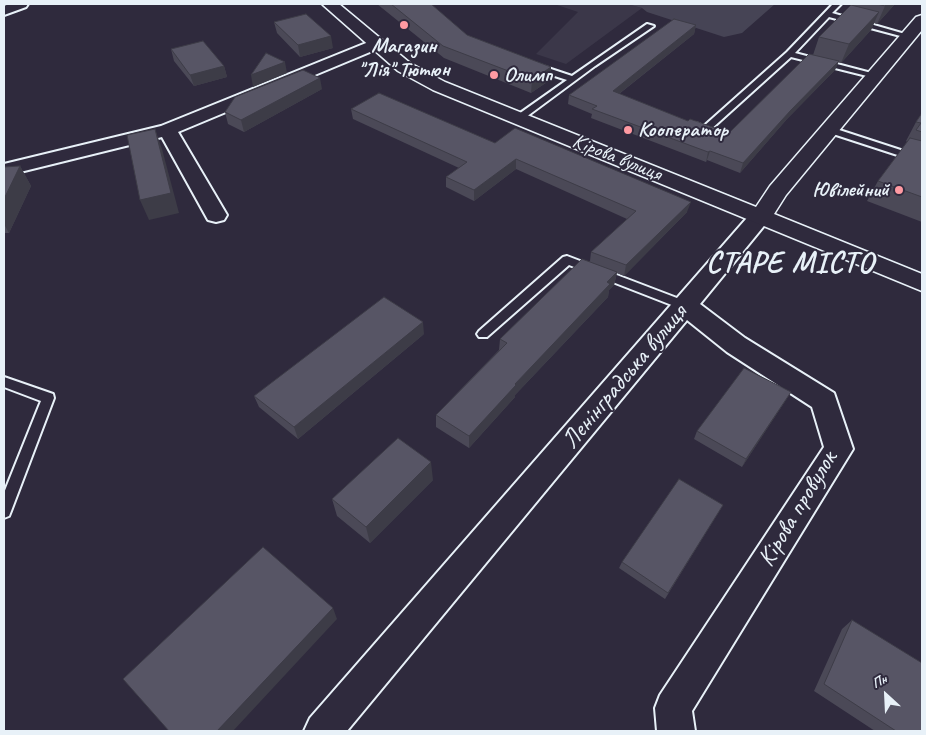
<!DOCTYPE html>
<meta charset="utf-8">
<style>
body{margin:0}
#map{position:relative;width:926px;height:735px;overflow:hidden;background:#2f2a3d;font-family:Caveat,sans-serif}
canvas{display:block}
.frame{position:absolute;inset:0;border:5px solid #e8f1f8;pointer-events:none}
.north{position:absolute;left:861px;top:670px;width:50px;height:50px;-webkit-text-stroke:4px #2f2a3d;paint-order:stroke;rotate:335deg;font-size:14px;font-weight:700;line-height:20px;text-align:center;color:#e8f1f8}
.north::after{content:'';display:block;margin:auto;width:18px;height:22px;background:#e8f1f8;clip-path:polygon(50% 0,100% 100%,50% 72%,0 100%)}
</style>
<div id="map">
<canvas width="926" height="735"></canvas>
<div class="frame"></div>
<div class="north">Пн</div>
</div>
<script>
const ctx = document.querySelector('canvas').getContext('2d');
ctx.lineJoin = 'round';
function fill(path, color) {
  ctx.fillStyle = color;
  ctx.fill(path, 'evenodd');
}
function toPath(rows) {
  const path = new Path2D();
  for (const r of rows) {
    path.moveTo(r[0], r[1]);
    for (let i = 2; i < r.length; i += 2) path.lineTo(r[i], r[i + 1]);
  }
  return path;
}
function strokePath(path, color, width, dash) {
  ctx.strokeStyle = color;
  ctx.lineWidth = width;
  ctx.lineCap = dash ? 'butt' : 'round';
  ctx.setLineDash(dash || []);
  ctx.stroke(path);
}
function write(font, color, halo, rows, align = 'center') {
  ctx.font = font + ' Caveat,sans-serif';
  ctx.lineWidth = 4;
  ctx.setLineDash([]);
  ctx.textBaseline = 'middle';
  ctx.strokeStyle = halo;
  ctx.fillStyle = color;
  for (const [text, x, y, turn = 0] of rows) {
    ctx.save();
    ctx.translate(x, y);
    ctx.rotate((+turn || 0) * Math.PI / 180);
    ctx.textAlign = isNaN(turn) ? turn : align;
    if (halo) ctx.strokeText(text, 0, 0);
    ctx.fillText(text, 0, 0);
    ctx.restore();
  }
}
const built = toPath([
 [554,4,627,4,642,8,566,64,536,54,578,12]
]);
const green = toPath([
 [627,4,775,4,742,33,724,37,647,12,642,8]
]);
const lane = toPath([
 [833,4,841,4,832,13,912,36,908,38,829,17,795,53,879,75,879,79,791,57,709,131,693,128,693,124,696,123,704,126,787,52,833,4],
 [647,24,654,26,595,66,522,120,516,120,516,116,567,80,533,69,533,65,539,65,572,76,647,24],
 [830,127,922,157,922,163,827,132,826,130,830,127],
 [567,256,690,303,692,306,686,310,682,309,569,265,487,337,479,337,477,334,479,331,563,257,567,256],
 [4,377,53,394,54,398,11,511,9,516,4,518,4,493,41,401,4,387,4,377]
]);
const street = toPath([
 [9,4,28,4,26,7,4,15,4,6,9,4],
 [376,39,382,41,384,44,382,47,178,132,227,215,224,220,216,222,208,220,162,137,4,176,4,164,161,126,376,39],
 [761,209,769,211,772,216,700,304,745,338,834,393,853,449,692,711,695,731,657,731,655,708,660,695,824,447,812,407,727,352,687,320,347,731,304,731,310,718,753,211,761,209]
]);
const secondary = toPath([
 [322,4,339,4,410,63,445,82,756,207,770,186,916,17,922,15,922,30,786,195,774,214,922,274,922,291,433,90,398,71,322,4]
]);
const wall = toPath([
 [377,4,431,4,467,35,551,67,550,80,531,93,444,58],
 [852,4,895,4,877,24,874,23,871,30,841,63,838,62,835,70,787,119,740,173,707,160,706,162,591,118,592,114,568,104,569,95,696,25,694,34,619,94,688,121,729,133,813,55,819,37],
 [274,22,333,48,300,57,277,33],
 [171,49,224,66,227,77,194,86,174,61],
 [322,89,244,132,228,124,225,112],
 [351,109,495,143,687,212,624,276,617,273,614,285,609,290,608,297,515,395,515,397,469,448,436,427,436,415,499,350,500,339,590,261,591,252,627,219,516,169,474,201,446,187,446,177,459,168,353,119],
 [922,113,922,222,867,201,878,181,907,142,906,141,916,122],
 [20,166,31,186,9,233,4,233,4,167],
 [424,334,298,439,259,407,254,396],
 [791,392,742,467,694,439,697,431],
 [433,480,370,543,337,516,332,499],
 [723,505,665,599,619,568,622,562],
 [852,620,922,731,875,731,814,691,842,629]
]);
const shadedWall = toPath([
 [887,4,895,4,877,24,885,6],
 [879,12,871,30,841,63,849,44],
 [696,25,694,34,611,100,613,91],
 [331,36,333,48,300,57,298,45],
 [839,61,835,70,787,119,740,173,743,163,791,110],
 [285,62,287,73,253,87,251,75],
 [224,66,227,77,194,86,190,75],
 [551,67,550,80,531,93,532,80],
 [320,78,322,89,244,132,241,120],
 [155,129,162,149,179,213,149,220,140,200],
 [710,151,707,160,706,162,708,152],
 [516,159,516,169,474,201,474,190],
 [20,166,31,186,9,233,4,224,4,199],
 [691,202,687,212,624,276,626,265],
 [617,272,614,285,609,290,608,297,515,395,515,397,469,448,469,436,607,282],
 [423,322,424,334,298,439,294,427],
 [791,392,786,400,742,467,746,459],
 [431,462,433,480,370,543,366,527],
 [333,608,337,619,233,731,217,731]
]);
const building = toPath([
 [391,4,431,4,467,35,551,67,532,80,443,46,391,4],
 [877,4,887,4,885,6,877,4],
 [851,5,879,12,849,44,819,37,851,5],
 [306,14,331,36,298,45,274,22,306,14],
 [674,19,696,25,613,91,688,121,690,119,729,133,809,54,839,61,791,110,743,163,710,151,708,152,592,109,597,106,569,95,674,19],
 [203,41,224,66,190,75,171,49,203,41],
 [266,53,285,62,251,75,266,53],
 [303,70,320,78,241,120,225,112,235,97,303,70],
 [379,93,495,143,515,128,691,202,626,265,591,252,636,211,516,159,474,190,446,177,467,162,351,109,379,93],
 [922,113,922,132,916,130,921,123,916,122,922,113],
 [155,129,171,193,140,200,127,135,155,129],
 [910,138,922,141,922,197,878,181,910,138],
 [20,166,4,199,4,167,20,166],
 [582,259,617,272,607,282,610,284,515,384,516,385,469,436,436,415,507,343,500,339,582,259],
 [384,297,423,322,294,427,254,396,384,297],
 [744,368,791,392,746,459,697,431,744,368],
 [398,438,431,462,366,527,332,499,398,438],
 [679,479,723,505,668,593,622,562,679,479],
 [263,547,333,608,217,731,169,731,123,679,263,547],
 [852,620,922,663,922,731,896,731,824,684,852,620]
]);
const markers = [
 [404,25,5,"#ff9aa2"],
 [494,75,5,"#ff9aa2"],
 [628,130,5,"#ff9aa2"],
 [899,190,5,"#ff9aa2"]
];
const farPoinames = [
 ["Магазин",404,46,"center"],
 ["\"Лія\" Тютюн",404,70,"center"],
 ["Олимп",504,75],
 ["Кооператор",638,130],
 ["Ювілейний",889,190,"right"]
];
const farStreetnames = [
 ["Кірова вулиця",617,158,22]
];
const streetNames = [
 ["Ленінградська вулиця",625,377,-50],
 ["Кірова провулок",798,509,-59]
];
const districtNames = [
 ["СТАРЕ МІСТО",790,264]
];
fill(built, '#3b3749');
fill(green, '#464455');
strokePath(lane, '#e8f1f8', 4);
strokePath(street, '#e8f1f8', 4);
strokePath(secondary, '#e8f1f8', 3);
fill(lane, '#2f2a3d');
fill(street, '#2f2a3d');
fill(secondary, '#2f2a3d');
fill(wall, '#4b4957');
fill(shadedWall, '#3d3c47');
fill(building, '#575565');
strokePath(building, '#3d3c47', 1);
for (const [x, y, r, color] of markers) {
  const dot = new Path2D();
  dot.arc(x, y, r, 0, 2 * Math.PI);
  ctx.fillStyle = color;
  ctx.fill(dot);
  strokePath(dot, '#2f2a3d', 2);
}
write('bold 21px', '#e8f1f8', '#2f2a3d', farPoinames, 'left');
write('21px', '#e8f1f8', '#2f2a3d', farStreetnames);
write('25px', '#e8f1f8', '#2f2a3d', streetNames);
ctx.letterSpacing = '1px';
write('bold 30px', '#e8f1f8', '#2f2a3d', districtNames);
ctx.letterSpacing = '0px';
</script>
